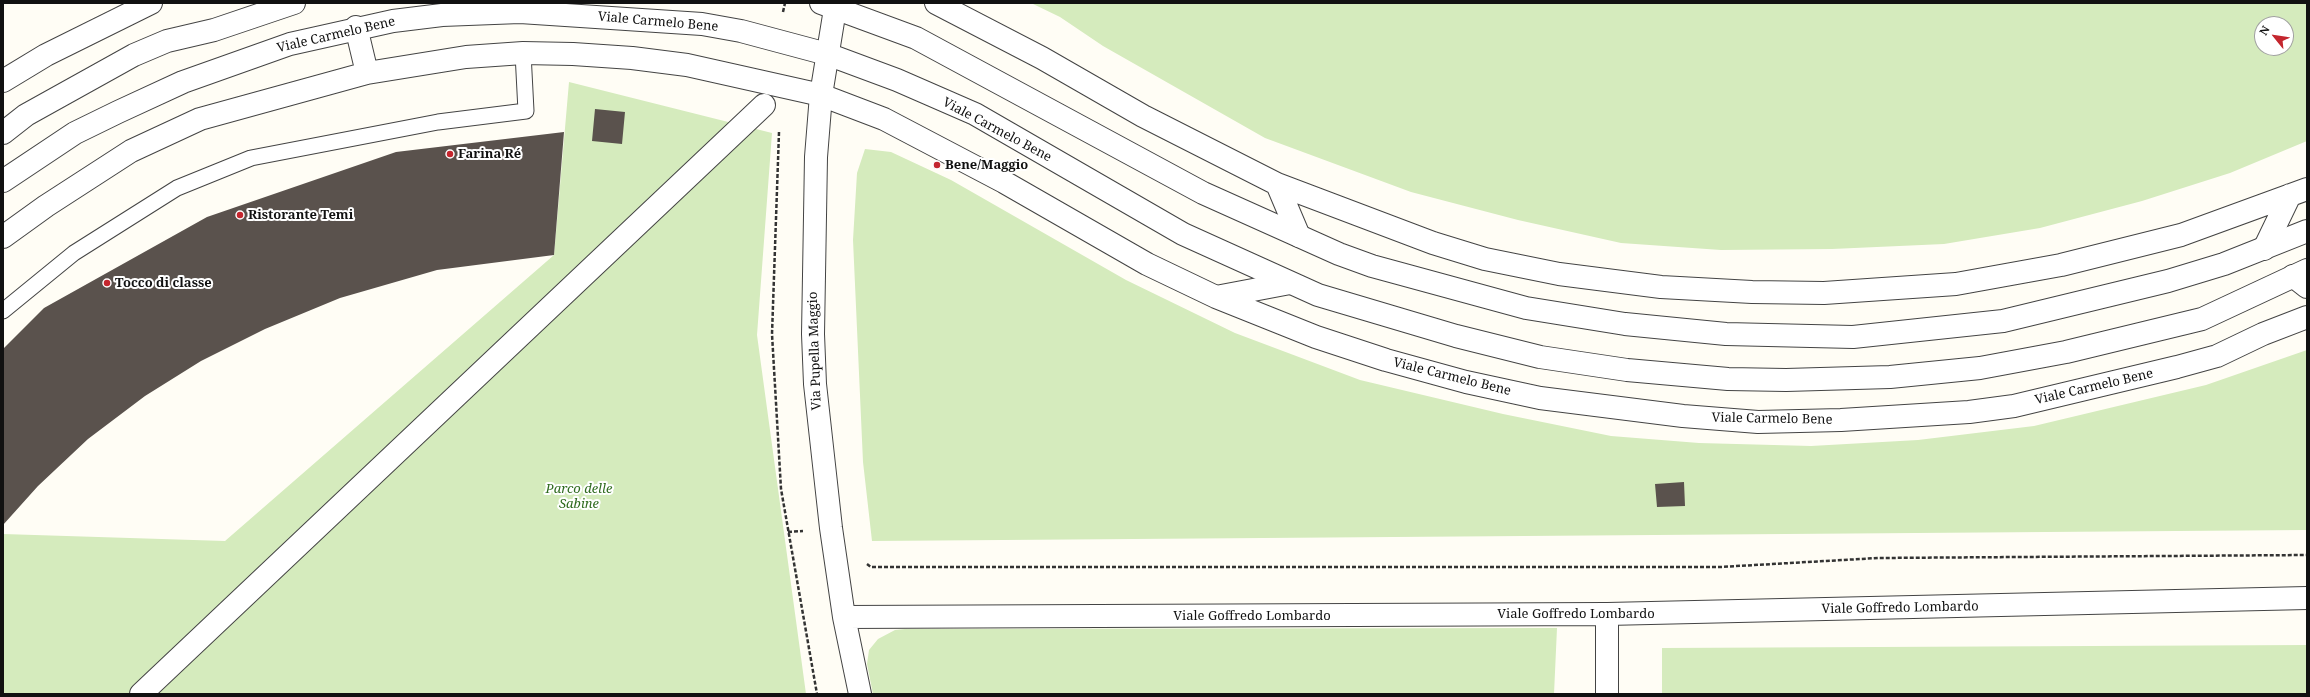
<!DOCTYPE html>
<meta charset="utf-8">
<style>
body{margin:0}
#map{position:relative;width:2310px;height:697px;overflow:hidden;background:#fffdf5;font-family:"Noto Serif",serif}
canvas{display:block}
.frame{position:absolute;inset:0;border:4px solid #111;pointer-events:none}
.north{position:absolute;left:2254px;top:16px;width:40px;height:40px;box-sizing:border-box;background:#fff;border:1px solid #a0a0a0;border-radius:50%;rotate:300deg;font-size:11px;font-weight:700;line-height:16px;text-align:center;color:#111}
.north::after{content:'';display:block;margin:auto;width:14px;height:18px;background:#c4262e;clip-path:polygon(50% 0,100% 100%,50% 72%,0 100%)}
</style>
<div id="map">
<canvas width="2310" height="697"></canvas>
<div class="frame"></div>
<div class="north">N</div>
</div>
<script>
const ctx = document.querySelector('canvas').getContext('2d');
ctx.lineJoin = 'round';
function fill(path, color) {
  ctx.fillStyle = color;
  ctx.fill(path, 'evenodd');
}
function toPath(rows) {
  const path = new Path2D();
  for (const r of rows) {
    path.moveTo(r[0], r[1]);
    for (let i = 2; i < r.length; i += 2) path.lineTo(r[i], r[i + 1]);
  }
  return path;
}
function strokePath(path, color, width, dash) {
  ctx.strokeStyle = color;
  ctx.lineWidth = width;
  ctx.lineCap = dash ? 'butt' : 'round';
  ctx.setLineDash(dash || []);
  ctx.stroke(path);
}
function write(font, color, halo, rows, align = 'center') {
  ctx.font = font + ' "Noto Serif",serif';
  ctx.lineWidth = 4;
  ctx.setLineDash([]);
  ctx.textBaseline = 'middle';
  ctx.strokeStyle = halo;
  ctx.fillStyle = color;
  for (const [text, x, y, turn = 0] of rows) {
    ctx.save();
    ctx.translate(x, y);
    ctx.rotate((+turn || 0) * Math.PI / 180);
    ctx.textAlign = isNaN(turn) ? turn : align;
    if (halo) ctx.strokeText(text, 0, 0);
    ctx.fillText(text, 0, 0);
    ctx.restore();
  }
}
const green = toPath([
 [1031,3,2307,3,2307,141,2230,173,2142,201,2040,228,1944,244,1832,249,1721,250,1621,243,1518,220,1411,192,1265,138,1103,46,1060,17],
 [2262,24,2286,24,2286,48,2262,48],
 [569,82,772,133,757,335,806,694,3,694,3,534,225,541,554,255],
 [865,149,891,152,951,180,1126,280,1235,333,1360,380,1503,414,1611,436,1699,443,1811,446,1918,440,2034,426,2206,385,2307,350,2307,530,872,541,863,462,853,240,857,173],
 [1557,628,1554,694,873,694,867,664,869,650,878,639,895,630,905,629],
 [2307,645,2307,694,1662,694,1662,648]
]);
const building = toPath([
 [595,109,625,112,622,144,592,141],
 [564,132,554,255,437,270,340,298,265,329,201,361,145,396,88,439,38,486,3,525,3,349,44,308,207,217,396,152],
 [1684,482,1685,506,1657,507,1655,484]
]);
const path = toPath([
 [783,12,785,3],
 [779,132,772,334,781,489,817,694],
 [788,532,803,531],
 [867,564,871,567,1720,567,1878,558,2307,555]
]);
const service = toPath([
 [3,311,74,253,177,188,251,158,438,122,526,111,523,53]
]);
const minor = toPath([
 [836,3,821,95,816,157,813,334,815,384,831,528,844,617,860,694],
 [936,3,1042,58,1143,116,1277,184,1433,243,1485,259,1559,274,1661,287,1752,292,1824,293,1956,284,2061,265,2181,235,2307,189],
 [356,27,367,73],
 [3,81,46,55,151,3],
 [1277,184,1299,236],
 [3,237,46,206,131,151,200,119,367,73,466,57,523,53,573,54,632,58,687,65,821,95,884,119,1004,182,1147,264,1216,297,1316,337,1386,360,1466,382,1540,398,1683,416,1758,422,1841,420,1969,412,2014,406,2177,367,2217,356,2263,334,2307,317],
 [2264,249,2290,195],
 [2293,276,2307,287],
 [1216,297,1290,283],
 [1607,614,1607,694],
 [844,617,1607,614,2307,598],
 [141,694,764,105]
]);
const tertiary = toPath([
 [821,3,916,38,1203,193,1339,254,1372,266,1526,308,1625,324,1726,334,1853,337,2003,321,2168,281,2224,264,2307,231],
 [3,133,26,115,134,55,167,41,214,30,294,3],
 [3,181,75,133,118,112,183,82,290,44,393,21,442,15,520,12,702,24,741,31,827,54,897,80,975,114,1183,234,1318,295,1456,336,1540,357,1627,370,1728,379,1786,380,1890,377,1980,368,2066,352,2202,319,2307,270]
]);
const markers = [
 [450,154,4,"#c4262e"],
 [937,165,4,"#c4262e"],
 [240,215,4,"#c4262e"],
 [107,283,4,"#c4262e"]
];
const streetNames = [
 ["Viale Carmelo Bene",658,22,5],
 ["Viale Carmelo Bene",336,35,-13],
 ["Viale Carmelo Bene",997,130,28],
 ["Via Pupella Maggio",815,351,-92],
 ["Viale Carmelo Bene",1452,377,14],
 ["Viale Carmelo Bene",2094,387,-13],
 ["Viale Carmelo Bene",1772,419,1],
 ["Viale Goffredo Lombardo",1900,608,-1],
 ["Viale Goffredo Lombardo",1576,614],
 ["Viale Goffredo Lombardo",1252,616]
];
const poiNames = [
 ["Farina Ré",458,154],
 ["Bene/Maggio",945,165],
 ["Ristorante Temi",248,215],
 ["Tocco di classe",115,283]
];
const parkNames = [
 ["Parco delle",579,489],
 ["Sabine",579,504]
];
fill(green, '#d5ebbd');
fill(building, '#5a524d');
strokePath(service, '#444', 17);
strokePath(minor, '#444', 24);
strokePath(tertiary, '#444', 24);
strokePath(path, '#333', 2.5, [4, 2]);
strokePath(service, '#fff', 15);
strokePath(minor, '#fff', 22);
strokePath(tertiary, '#fff', 22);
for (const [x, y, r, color] of markers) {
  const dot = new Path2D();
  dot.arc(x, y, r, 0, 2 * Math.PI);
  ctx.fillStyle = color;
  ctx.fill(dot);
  strokePath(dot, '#fff', 1.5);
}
write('13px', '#111', '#fff', streetNames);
write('bold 13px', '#111', '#fff', poiNames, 'left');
write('italic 13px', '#2f6b1f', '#fff', parkNames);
</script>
